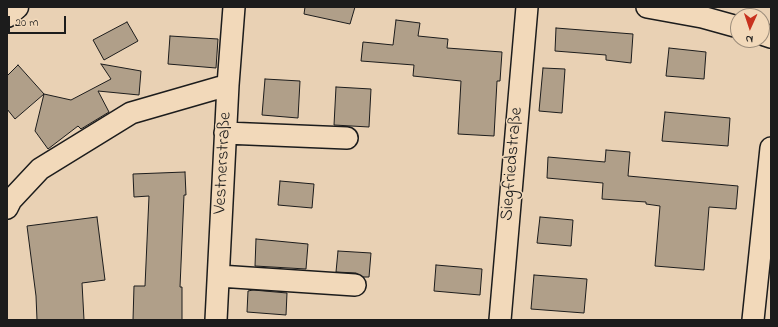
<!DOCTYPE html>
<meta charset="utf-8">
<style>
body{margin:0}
#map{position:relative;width:778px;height:327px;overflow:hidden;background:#e9d1b4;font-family:"Indie Flower",sans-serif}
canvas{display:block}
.frame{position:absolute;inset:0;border:8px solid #1c1c1c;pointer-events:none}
.north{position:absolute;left:730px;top:8px;width:40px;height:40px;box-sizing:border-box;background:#f2d9ba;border:1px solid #9c8d7b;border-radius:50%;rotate:183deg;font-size:11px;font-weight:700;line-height:16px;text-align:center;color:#1c1c1c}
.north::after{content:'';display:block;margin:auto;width:14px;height:18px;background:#c8321e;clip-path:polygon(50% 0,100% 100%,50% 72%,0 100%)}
.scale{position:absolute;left:8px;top:16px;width:58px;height:18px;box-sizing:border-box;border:2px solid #1c1c1c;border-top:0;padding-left:5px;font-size:12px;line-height:14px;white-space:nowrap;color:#1c1c1c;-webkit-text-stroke:3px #f2d9ba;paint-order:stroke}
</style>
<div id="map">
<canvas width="778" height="327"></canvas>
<div class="frame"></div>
<div class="north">N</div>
<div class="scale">20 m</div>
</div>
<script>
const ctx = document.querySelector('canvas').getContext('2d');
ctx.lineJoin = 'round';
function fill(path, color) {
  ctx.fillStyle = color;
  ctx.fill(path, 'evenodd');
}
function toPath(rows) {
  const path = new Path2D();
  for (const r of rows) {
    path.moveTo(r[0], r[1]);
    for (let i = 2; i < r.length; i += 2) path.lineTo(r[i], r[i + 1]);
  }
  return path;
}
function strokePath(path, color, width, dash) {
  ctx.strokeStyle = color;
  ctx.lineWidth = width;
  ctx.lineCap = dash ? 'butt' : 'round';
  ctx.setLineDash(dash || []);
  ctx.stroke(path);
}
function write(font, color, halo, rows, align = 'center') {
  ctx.font = font + ' "Indie Flower",sans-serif';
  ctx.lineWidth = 3;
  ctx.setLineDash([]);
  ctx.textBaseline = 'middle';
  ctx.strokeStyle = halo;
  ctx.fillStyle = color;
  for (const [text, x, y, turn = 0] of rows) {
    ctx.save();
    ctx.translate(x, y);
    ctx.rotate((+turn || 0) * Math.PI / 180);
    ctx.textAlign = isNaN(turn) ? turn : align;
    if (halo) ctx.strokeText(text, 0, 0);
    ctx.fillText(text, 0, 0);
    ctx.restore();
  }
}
const building = toPath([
 [305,7,355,7,350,24,304,14,305,7],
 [396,20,420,23,418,36,448,39,447,48,502,52,500,81,497,81,494,136,458,134,461,81,413,76,414,65,361,61,363,42,393,45,396,20],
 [127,22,138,41,104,60,93,40,127,22],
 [556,28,633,34,631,63,606,60,606,55,555,51,556,28],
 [170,36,218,39,216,68,168,64,170,36],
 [669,48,706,52,704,79,666,76,669,48],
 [101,64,141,71,139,95,98,91,109,112,81,129,78,126,48,149,35,131,44,94,71,100,111,79,101,64],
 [18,65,44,94,15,119,7,109,7,76,18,65],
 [543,68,565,69,562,113,539,111,543,68],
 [265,79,300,81,298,118,262,115,265,79],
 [336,87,371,89,369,127,334,125,336,87],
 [665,112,730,118,728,146,662,141,665,112],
 [606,150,630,152,628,176,738,186,736,209,709,207,704,270,655,266,660,206,646,204,646,202,602,199,603,183,547,178,548,157,605,162,606,150],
 [185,172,186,195,184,195,180,287,182,287,182,320,133,320,134,286,145,286,149,196,134,197,133,174,185,172],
 [280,181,314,184,312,208,278,205,280,181],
 [97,217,105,280,82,283,84,320,37,320,36,296,27,226,97,217],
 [540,217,573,220,571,246,537,243,540,217],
 [256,239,308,244,306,269,255,266,256,239],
 [338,251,371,253,369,277,363,277,356,273,336,272,338,251],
 [436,265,482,269,480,295,434,291,436,265],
 [534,275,587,279,584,313,531,309,534,275],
 [253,290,287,293,286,315,247,312,248,291,253,290]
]);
const minor = toPath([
 [647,7,702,17,738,27],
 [762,34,771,37],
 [225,133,347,138],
 [7,208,11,200,40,169,131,113,228,85],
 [219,276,355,285],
 [216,320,228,85,234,7],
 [500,320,527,7],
 [753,320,771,148]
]);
const major = toPath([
 [7,16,17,7]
]);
const streetNames = [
 ["Vestnerstraße",224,163,-87],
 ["Siegfriedstraße",513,164,-85]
];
fill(building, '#b09f89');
strokePath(building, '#1c1c1c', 1);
strokePath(minor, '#1c1c1c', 24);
strokePath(major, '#1c1c1c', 25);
strokePath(minor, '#f2d9ba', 21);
strokePath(major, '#f2d9ba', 22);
write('18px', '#1c1c1c', '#f2d9ba', streetNames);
</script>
